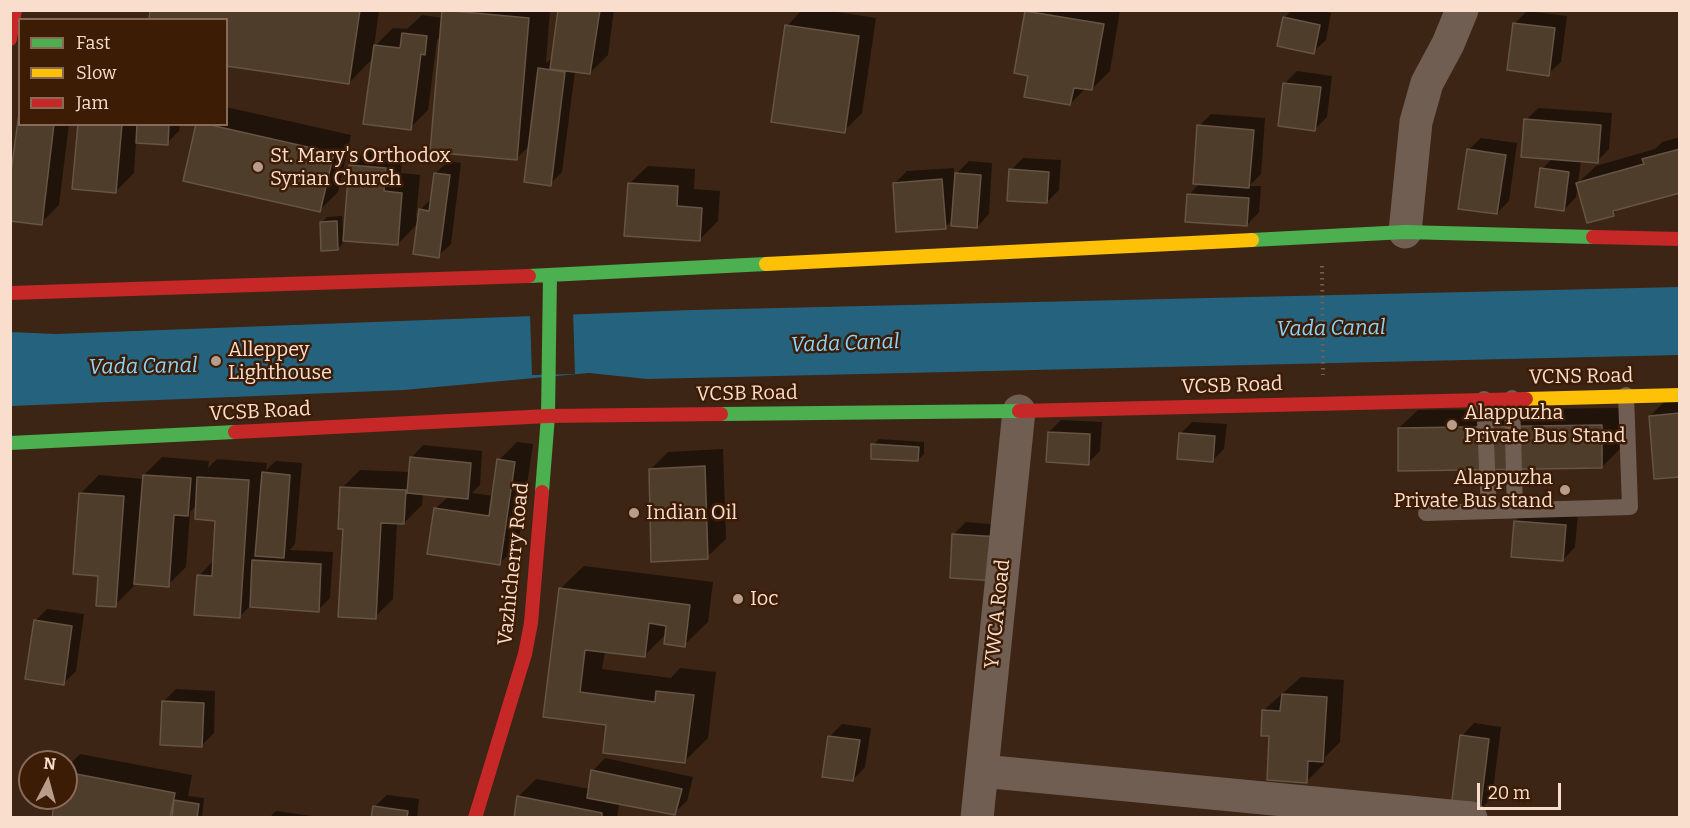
<!DOCTYPE html>
<style>
body{margin:0}
#map{position:relative;width:1690px;height:828px;overflow:hidden;background:#3c2514;font-family:Bitter,serif}
canvas{display:block}
.frame{position:absolute;inset:0;border:12px solid #fadecd;pointer-events:none}
.legend{position:absolute;left:18px;top:18px;width:210px;height:108px;box-sizing:border-box;background:#3d1c06;border:2px solid #896a56;margin:0;padding:8px 10px;list-style:none;font-size:18px;color:#fadecd}
.legend li{display:flex;align-items:center;gap:12px;height:30px}
.legend b{width:30px;border:2px solid #896a56}
.north{position:absolute;left:18px;top:750px;width:60px;height:60px;box-sizing:border-box;background:#3d1c06;border:2px solid #896a56;border-radius:50%;rotate:6deg;font-size:16px;font-weight:700;line-height:24px;text-align:center;color:#fadecd}
.north::after{content:'';display:block;margin:auto;width:21px;height:27px;background:#b89d8c;clip-path:polygon(50% 0,100% 100%,50% 72%,0 100%)}
.scale{position:absolute;left:1477px;top:783px;width:84px;height:27px;box-sizing:border-box;border:3px solid #fadecd;border-top:0;padding-left:8px;font-size:18px;line-height:21px;white-space:nowrap;color:#fadecd;-webkit-text-stroke:4px #3d1c06;paint-order:stroke}
</style>
<div id="map">
<canvas width="1690" height="828"></canvas>
<div class="frame"></div>
<ul class="legend">
<li><b style="height:8px;background:#4caf50"></b>Fast</li>
<li><b style="height:8px;background:#ffc107"></b>Slow</li>
<li><b style="height:8px;background:#c62828"></b>Jam</li>
</ul>
<div class="north">N</div>
<div class="scale">20 m</div>
</div>
<script>
const ctx = document.querySelector('canvas').getContext('2d');
ctx.lineJoin = 'round';
function fill(path, color) {
  ctx.fillStyle = color;
  ctx.fill(path, 'evenodd');
}
function toPath(rows) {
  const path = new Path2D();
  for (const r of rows) {
    path.moveTo(r[0], r[1]);
    for (let i = 2; i < r.length; i += 2) path.lineTo(r[i], r[i + 1]);
  }
  return path;
}
function strokePath(path, color, width, dash) {
  ctx.strokeStyle = color;
  ctx.lineWidth = width;
  ctx.lineCap = dash ? 'butt' : 'round';
  ctx.setLineDash(dash || []);
  ctx.stroke(path);
}
function write(font, color, halo, rows, align = 'center') {
  ctx.font = font + ' Bitter,serif';
  ctx.lineWidth = 5;
  ctx.setLineDash([]);
  ctx.textBaseline = 'middle';
  ctx.strokeStyle = halo;
  ctx.fillStyle = color;
  for (const [text, x, y, turn = 0] of rows) {
    ctx.save();
    ctx.translate(x, y);
    ctx.rotate((+turn || 0) * Math.PI / 180);
    ctx.textAlign = isNaN(turn) ? turn : align;
    if (halo) ctx.strokeText(text, 0, 0);
    ctx.fillText(text, 0, 0);
    ctx.restore();
  }
}
const water = toPath([
 [1680,287,1679,355,647,379,589,373,404,390,11,406,10,332,56,334,692,310]
]);
const pier = toPath([
 [573,311,575,374,532,375,530,313]
]);
const shadow = toPath([
 [152,10,379,10,374,47,393,28,407,29,422,15,443,18,444,10,550,10,546,63,553,57,560,10,614,10,608,55,590,73,575,71,562,172,550,184,530,145,516,159,442,36,437,40,428,110,410,128,373,58,349,83,226,20],
 [802,10,824,10,876,18,862,113,844,131,787,26],
 [1027,10,1120,10,1110,71,1092,89,1086,88,1070,104],
 [1292,10,1319,10,1331,13,1326,40,1313,52,1284,18],
 [1527,11,1567,16,1561,62,1548,74,1508,68,1515,23],
 [1297,71,1332,76,1327,117,1315,129,1285,83],
 [226,107,351,135,338,192,320,210,197,124,226,124],
 [1538,108,1612,113,1609,149,1597,161,1581,160,1578,183,1596,166,1655,149,1662,142,1680,137,1680,191,1620,208,1613,214,1578,184,1576,197,1564,210,1542,169,1553,158,1526,120],
 [1211,114,1265,118,1261,174,1249,186,1261,186,1259,212,1247,225,1189,195,1200,183,1199,126],
 [20,124,69,124,59,205,41,223],
 [79,124,180,124,179,131,167,143,136,142,134,173,116,191],
 [1481,138,1517,143,1509,201,1497,213,1468,150],
 [368,148,403,150,401,173,420,175,416,218,419,219,420,210,432,198,435,174,448,161,461,163,451,244,438,256,418,223,398,244,343,239,343,243,337,249,321,223,327,217,342,216,343,232,345,232,350,166],
 [1023,158,1061,160,1059,190,1047,202,1011,170],
 [969,161,992,163,989,214,977,227,954,219,945,227,895,183,907,171,954,168,954,176],
 [648,166,695,169,694,189,720,191,718,221,700,239,629,184],
 [1680,397,1680,476,1650,416,1668,398],
 [1619,408,1620,449,1602,467,1399,428,1418,410],
 [1061,420,1102,422,1100,451,1088,463,1049,432],
 [1192,422,1227,424,1224,449,1212,461,1180,434],
 [879,439,924,442,924,454,918,460,873,445],
 [517,442,533,444,518,545,500,563,435,509,449,496,423,493,422,505,404,523,397,523,393,599,375,617,345,527,342,488,360,470,410,472,411,458,423,445,482,451,480,485,472,493,493,496,499,460],
 [723,449,726,539,707,557,650,470,668,452],
 [162,457,209,461,208,468,217,459,267,463,266,470,276,461,302,463,295,544,290,550,333,552,330,598,318,610,250,606,240,616,199,576,214,560,217,520,197,505,190,512,186,567,168,585,134,583,133,587,115,605,99,575,81,493,99,475,144,479,144,475],
 [1528,509,1578,513,1575,547,1563,560,1515,521],
 [966,522,1012,526,1009,567,954,534],
 [584,566,713,582,708,622,684,645,667,633,644,656,605,651,602,669,671,678,680,668,716,672,708,738,685,761,608,724,544,716,560,589],
 [47,609,84,614,76,671,64,683,35,621],
 [1301,677,1344,680,1340,742,1325,757,1324,764,1306,782,1271,735,1264,710],
 [176,689,215,691,214,733,201,746,163,702],
 [1474,723,1501,727,1492,798,1479,810,1462,736],
 [842,724,871,728,865,767,853,780,830,736],
 [80,754,192,775,188,796,204,798,202,818,53,818,57,798,66,798,66,768],
 [605,758,693,777,687,801,674,813,619,803,617,818,516,818,518,797,536,779,590,789,593,771],
 [387,795,419,799,417,818,373,818,374,807],
 [276,811,326,818,269,818]
]);
const building = toPath([
 [150,10,360,10,349,84,226,66,226,20,149,20,150,10],
 [442,10,529,18,517,160,430,152,442,10],
 [558,10,600,10,590,74,550,69,558,10],
 [1025,11,1104,24,1092,90,1074,88,1070,105,1024,97,1028,76,1014,73,1025,11],
 [1283,17,1320,25,1314,54,1277,46,1283,17],
 [1513,23,1555,28,1549,76,1507,70,1513,23],
 [785,25,859,36,845,133,771,122,785,25],
 [402,33,427,36,425,55,421,54,411,130,363,124,374,45,400,48,402,33],
 [538,68,565,72,551,186,524,182,538,68],
 [1283,83,1321,87,1315,131,1278,126,1283,83],
 [20,106,20,124,54,124,42,225,10,221,10,179,20,106],
 [1524,119,1601,125,1598,163,1521,157,1524,119],
 [78,124,122,124,116,193,72,189,78,124],
 [137,124,169,124,168,145,136,143,137,124],
 [196,124,206,124,334,153,320,212,183,181,196,124],
 [1197,125,1254,130,1249,188,1193,184,1197,125],
 [1467,149,1506,155,1497,214,1458,209,1467,149],
 [1680,149,1680,193,1613,211,1614,216,1587,223,1576,183,1644,164,1642,159,1680,149],
 [349,165,386,168,384,191,402,193,398,245,343,241,349,165],
 [1540,168,1569,172,1564,211,1535,207,1540,168],
 [1009,169,1049,172,1047,203,1007,201,1009,169],
 [434,173,450,175,439,258,413,254,419,209,429,211,434,173],
 [955,173,981,175,977,228,951,226,955,173],
 [942,179,946,229,896,232,893,183,942,179],
 [628,183,678,186,677,206,702,208,700,241,624,236,628,183],
 [1187,194,1249,198,1247,226,1185,222,1187,194],
 [337,221,338,250,321,251,320,222,337,221],
 [1680,413,1680,477,1654,479,1649,416,1680,413],
 [1602,425,1602,468,1398,471,1398,428,1602,425],
 [1048,432,1090,434,1089,465,1046,462,1048,432],
 [1179,433,1215,436,1213,462,1177,459,1179,433],
 [871,444,919,447,918,461,871,459,871,444],
 [410,457,471,463,468,499,407,493,410,457],
 [497,459,515,462,500,565,427,554,434,508,489,516,497,459],
 [705,466,708,559,651,562,649,469,705,466],
 [262,472,290,475,284,558,255,556,262,472],
 [143,475,191,478,188,516,174,515,169,587,134,584,143,475],
 [197,477,249,480,240,618,194,615,197,575,212,576,215,521,195,519,197,477],
 [340,487,406,490,404,524,381,523,376,619,338,617,343,529,338,529,340,487],
 [79,493,124,496,116,607,96,606,98,576,73,574,79,493],
 [1514,521,1566,525,1563,561,1511,557,1514,521],
 [952,534,1001,537,997,581,950,578,952,534],
 [252,560,321,564,319,612,250,607,252,560],
 [559,588,690,605,685,647,664,644,666,626,649,623,645,657,585,650,580,692,655,702,656,691,694,695,685,763,603,753,606,725,543,717,559,588],
 [34,620,72,626,64,685,25,679,34,620],
 [1282,694,1327,697,1323,762,1308,761,1307,783,1267,780,1269,736,1261,736,1262,710,1280,711,1282,694],
 [162,701,204,703,202,747,160,745,162,701],
 [1460,735,1489,739,1480,812,1451,808,1460,735],
 [828,736,860,740,853,781,822,777,828,736],
 [591,770,682,789,675,815,587,798,591,770],
 [66,772,175,793,170,818,52,818,55,798,66,798,66,772],
 [517,796,602,813,602,818,514,818,517,796],
 [174,800,199,804,197,818,172,818,174,800],
 [373,806,408,811,407,818,371,818,373,806]
]);
const path = toPath([
 [1322,266,1323,375]
]);
const lane = toPath([
 [1512,398,1515,510],
 [1484,399,1489,511],
 [1426,513,1630,507,1626,395]
]);
const street = toPath([
 [1405,232,1416,122,1427,83,1448,44,1462,10],
 [982,771,1471,818],
 [977,818,1019,411]
]);
const fast = toPath([
 [1252,240,1405,232,1593,237],
 [529,276,766,264],
 [721,414,1019,411],
 [10,443,235,432],
 [542,492,548,416,550,275]
]);
const slow = toPath([
 [766,264,1252,240],
 [1526,399,1680,395]
]);
const jam = toPath([
 [10,39,15,10],
 [1593,237,1680,239],
 [10,293,529,276],
 [1019,411,1526,399],
 [235,432,548,416,721,414],
 [475,818,525,654,531,623,542,492]
]);
const markers = [
 [258,167,6,"#b89d8c"],
 [216,361,6,"#b89d8c"],
 [1452,425,6,"#b89d8c"],
 [1565,490,6,"#b89d8c"],
 [634,513,6,"#b89d8c"],
 [738,599,6,"#b89d8c"]
];
const poiNames = [
 ["St. Mary's Orthodox",270,156],
 ["Syrian Church",270,179],
 ["Alleppey",228,350],
 ["Lighthouse",228,373],
 ["Alappuzha",1464,413],
 ["Private Bus Stand",1464,436],
 ["Alappuzha",1553,478,"right"],
 ["Private Bus stand",1553,501,"right"],
 ["Indian Oil",646,513],
 ["Ioc",750,599]
];
const streetNames = [
 ["VCNS Road",1581,377,-1],
 ["VCSB Road",1232,386,-2],
 ["VCSB Road",747,394,-1],
 ["VCSB Road",260,412,-3],
 ["Vazhicherry Road",514,564,-84],
 ["YWCA Road",998,614,-84]
];
const waterNames = [
 ["Vada Canal",1331,329,-1],
 ["Vada Canal",845,344,-2],
 ["Vada Canal",143,367,-1]
];
fill(water, '#25627d');
fill(pier, '#3c2514');
fill(shadow, '#0007');
fill(building, '#4f3d2c');
strokePath(building, '#665444', 1.5);
strokePath(path, '#726055', 4, [1.5, 4.5]);
strokePath(lane, '#715e53', 16);
strokePath(street, '#715e53', 33);
strokePath(fast, '#4caf50', 14);
strokePath(slow, '#ffc107', 14);
strokePath(jam, '#c62828', 14);
for (const [x, y, r, color] of markers) {
  const dot = new Path2D();
  dot.arc(x, y, r, 0, 2 * Math.PI);
  ctx.fillStyle = color;
  ctx.fill(dot);
  strokePath(dot, '#3d1c06', 2);
}
write('20px', '#fadecd', '#3d1c06', poiNames, 'left');
write('20px', '#fadecd', '#3d1c06', streetNames);
write('italic 21px', '#8ad4fa', '#3d1c06', waterNames);
</script>
